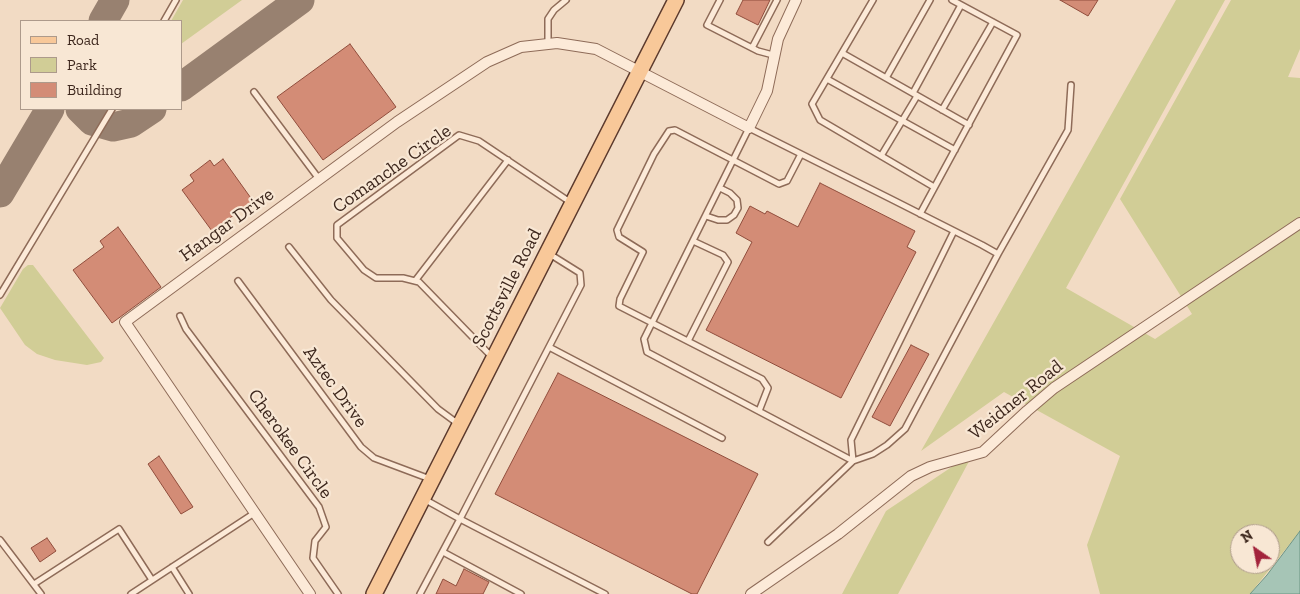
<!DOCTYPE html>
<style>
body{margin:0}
#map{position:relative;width:1300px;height:594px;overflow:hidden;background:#f2dbc4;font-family:"Zilla Slab",serif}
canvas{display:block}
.legend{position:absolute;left:20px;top:20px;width:162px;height:90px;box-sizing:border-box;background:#f8e7d4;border:1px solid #ad9a8b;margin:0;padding:6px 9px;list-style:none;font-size:15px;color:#3d271d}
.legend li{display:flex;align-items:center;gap:10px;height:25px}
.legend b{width:25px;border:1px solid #ad9a8b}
.north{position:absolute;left:1230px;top:524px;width:50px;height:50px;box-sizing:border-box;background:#f8e7d4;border:1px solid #ad9a8b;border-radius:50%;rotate:327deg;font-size:14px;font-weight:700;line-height:20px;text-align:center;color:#3d271d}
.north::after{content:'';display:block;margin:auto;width:18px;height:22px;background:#a3233b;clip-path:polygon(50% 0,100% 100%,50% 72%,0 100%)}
</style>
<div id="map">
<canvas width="1300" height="594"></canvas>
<ul class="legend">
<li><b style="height:6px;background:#f8c899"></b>Road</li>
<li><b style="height:14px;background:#d1cd96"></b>Park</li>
<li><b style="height:14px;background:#d38c76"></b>Building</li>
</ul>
<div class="north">N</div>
</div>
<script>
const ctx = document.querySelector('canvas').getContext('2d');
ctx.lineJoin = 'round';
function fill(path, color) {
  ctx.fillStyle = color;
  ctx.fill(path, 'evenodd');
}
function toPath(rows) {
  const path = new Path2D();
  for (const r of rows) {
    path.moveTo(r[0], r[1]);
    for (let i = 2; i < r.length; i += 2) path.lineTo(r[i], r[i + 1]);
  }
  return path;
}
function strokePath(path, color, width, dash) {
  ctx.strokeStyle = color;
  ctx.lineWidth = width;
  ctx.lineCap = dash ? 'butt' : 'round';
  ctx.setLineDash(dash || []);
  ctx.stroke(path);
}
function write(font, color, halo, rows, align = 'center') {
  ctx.font = font + ' "Zilla Slab",serif';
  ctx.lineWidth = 4.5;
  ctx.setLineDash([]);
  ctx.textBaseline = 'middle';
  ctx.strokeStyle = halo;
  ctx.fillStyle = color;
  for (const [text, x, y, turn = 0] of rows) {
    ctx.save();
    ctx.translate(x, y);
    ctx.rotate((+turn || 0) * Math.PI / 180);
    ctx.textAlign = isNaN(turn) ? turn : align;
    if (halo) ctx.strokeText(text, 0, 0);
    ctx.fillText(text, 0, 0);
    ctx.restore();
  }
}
const green = toPath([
 [183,0,242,0,181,44,181,21,171,21],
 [1176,0,1225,0,1066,288,1155,339,1192,314,1120,199,1231,0,1300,0,1300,49,1288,77,1300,78,1300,531,1250,594,1100,594,1087,545,1120,456,1004,392,921,451],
 [1240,534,1270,534,1270,564,1240,564],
 [28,265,33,265,104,358,101,362,87,365,55,360,37,354,25,345,0,308,23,269],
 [974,452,898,594,842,594,886,511]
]);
const water = toPath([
 [1300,531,1300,594,1250,594,1267,575,1300,531]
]);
const taxiway = toPath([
 [103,21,115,0],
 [181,87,300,0],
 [80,109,92,121,113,127,131,123,152,109],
 [0,193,50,109]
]);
const building = toPath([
 [743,0,770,0,758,25,736,14,743,0],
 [1060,0,1098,0,1088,16,1060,0],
 [350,44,396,107,323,160,277,97,350,44],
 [223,159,253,201,212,231,182,190,194,181,190,175,197,170,210,160,214,166,223,159],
 [820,183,915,231,907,247,916,252,841,398,706,330,752,242,736,233,750,206,765,214,767,211,798,227,820,183],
 [118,227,161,287,112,323,73,270,104,247,100,241,118,227],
 [911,345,929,354,890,426,872,417,911,345],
 [558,373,758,474,697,594,692,594,495,494,558,373],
 [159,456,193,507,181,514,148,464,159,456],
 [47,538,56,551,40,562,31,548,47,538],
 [464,569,489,582,483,594,436,594,443,579,456,586,464,569]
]);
const service = toPath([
 [720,0,707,25,758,51,773,55],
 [873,0,812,104,820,120,934,187],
 [164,21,176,0],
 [548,43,548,19,554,10,566,0],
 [752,48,777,0],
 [842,53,969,125],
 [886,78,930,0],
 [827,79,955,150],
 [254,92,319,179],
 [913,93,961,5],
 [942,110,993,22],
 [881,156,917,96],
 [920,214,1017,35,952,0],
 [706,216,718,220,727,220,734,215,738,208,737,200,730,193,720,188],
 [289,247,331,300,438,409,457,423],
 [548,253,580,273,581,285,460,519,605,594],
 [998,254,1068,130,1071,85],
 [238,281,361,447,374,458,430,479],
 [415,281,508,160],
 [0,295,112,109],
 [180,316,186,329,319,507,326,527,315,541,313,558,338,594],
 [688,341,728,262,723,255,693,241],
 [549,347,722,438],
 [492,357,419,282,403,278,376,278,364,270,337,238,337,225,459,135,479,141,570,202],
 [759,411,768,388,762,379,619,306,620,299,643,252,619,237,617,230,654,154,669,131,675,130,779,184,787,181,801,154],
 [0,540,41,594],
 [768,542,853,461,647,352,644,339,749,128,891,199,982,245,998,254,905,429,887,445,873,454,853,461,851,440,954,231],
 [443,552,521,594],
 [172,567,189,594],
 [34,584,119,529,152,580],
 [131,594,256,512],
 [420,594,460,519,424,499]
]);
const minor = toPath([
 [310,594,125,322,397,122,487,62,521,47,557,43,596,49,749,128,767,91,778,39,796,0],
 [751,594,838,534,911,476,930,467,983,452,1027,411,1054,388,1300,223]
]);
const primary = toPath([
 [374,594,676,0]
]);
const streetNames = [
 ["Comanche Circle",392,169,-35],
 ["Hangar Drive",227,225,-36],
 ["Scottsville Road",507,288,-63],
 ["Aztec Drive",335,387,54],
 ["Weidner Road",1016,400,-39],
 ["Cherokee Circle",290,444,54]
];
fill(green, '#d1cd96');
fill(water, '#a6c5b6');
strokePath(water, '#6b9482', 1);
strokePath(taxiway, '#988170', 29);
fill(building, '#d38c76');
strokePath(building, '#904d3c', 1);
strokePath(service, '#8e6b58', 8);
strokePath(minor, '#8e6b58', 12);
strokePath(primary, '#5c3a2d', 18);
strokePath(service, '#fcead8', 5);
strokePath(minor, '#fcead8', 10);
strokePath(primary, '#f8c899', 15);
write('19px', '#3d271d', '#f8e7d4', streetNames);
</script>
